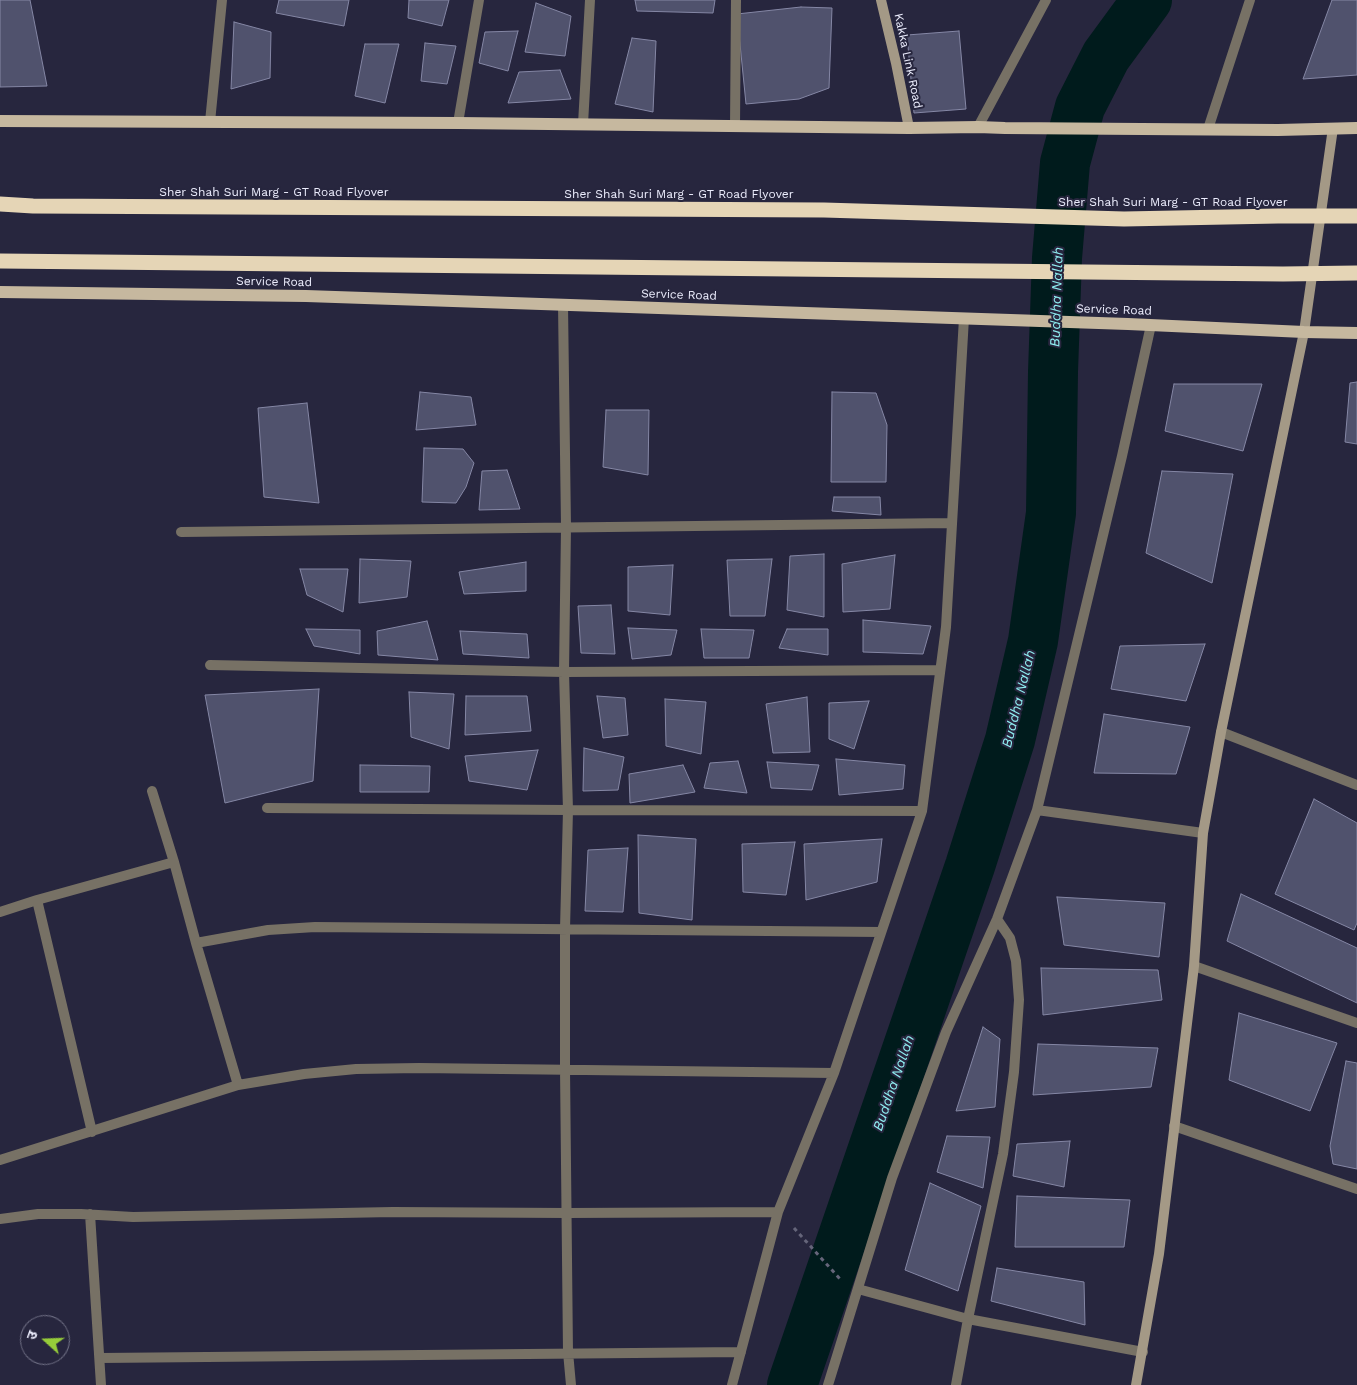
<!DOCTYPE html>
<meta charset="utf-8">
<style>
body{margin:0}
#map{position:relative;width:1357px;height:1385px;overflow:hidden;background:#27263e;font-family:"Work Sans","Noto Sans Devanagari",sans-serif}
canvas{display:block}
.north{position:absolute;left:20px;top:1315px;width:50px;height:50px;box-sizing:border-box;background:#27263e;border:1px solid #75758a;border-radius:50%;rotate:290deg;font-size:14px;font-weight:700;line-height:20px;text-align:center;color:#ebecfc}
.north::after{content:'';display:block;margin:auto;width:18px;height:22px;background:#96cc3a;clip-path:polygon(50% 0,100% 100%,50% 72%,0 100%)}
</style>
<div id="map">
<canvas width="1357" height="1385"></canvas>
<div class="north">उ</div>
</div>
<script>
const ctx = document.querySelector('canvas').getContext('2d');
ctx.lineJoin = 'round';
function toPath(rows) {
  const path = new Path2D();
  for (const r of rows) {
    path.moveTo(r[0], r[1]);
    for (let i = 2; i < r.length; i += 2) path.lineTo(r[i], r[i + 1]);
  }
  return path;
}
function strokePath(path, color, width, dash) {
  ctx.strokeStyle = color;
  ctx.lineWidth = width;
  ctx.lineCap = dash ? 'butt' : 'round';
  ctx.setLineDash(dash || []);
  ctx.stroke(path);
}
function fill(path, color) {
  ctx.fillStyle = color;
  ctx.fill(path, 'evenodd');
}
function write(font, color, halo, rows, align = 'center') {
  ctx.font = font + ' "Work Sans",sans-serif';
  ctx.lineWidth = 4;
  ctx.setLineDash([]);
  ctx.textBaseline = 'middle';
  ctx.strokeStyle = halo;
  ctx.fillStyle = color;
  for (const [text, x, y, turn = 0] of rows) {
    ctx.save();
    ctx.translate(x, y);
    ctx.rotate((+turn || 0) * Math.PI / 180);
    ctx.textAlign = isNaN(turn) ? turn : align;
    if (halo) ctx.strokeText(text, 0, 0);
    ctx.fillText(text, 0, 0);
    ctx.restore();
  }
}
const river = toPath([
 [792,1385,970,866,1010,740,1033,641,1051,513,1053,372,1057,258,1065,163,1080,107,1106,56,1147,0]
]);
const building = toPath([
 [0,0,30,0,47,86,0,87,0,0],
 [279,0,349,0,344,26,276,13,279,0],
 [409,0,449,0,442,26,408,18,409,0],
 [635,0,715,0,713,13,637,11,635,0],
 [1332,0,1357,0,1357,75,1303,79,1332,0],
 [536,3,571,16,565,56,525,52,536,3],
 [801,7,832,8,829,88,799,99,746,104,737,14,801,7],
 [234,22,271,32,270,78,231,89,234,22],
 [518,31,508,71,479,63,485,32,518,31],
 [959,31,966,109,914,113,907,35,959,31],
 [632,38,656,41,653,112,615,104,632,38],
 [425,43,456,46,447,84,421,81,425,43],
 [365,44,399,44,385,103,355,96,365,44],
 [560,70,571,99,508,103,519,72,560,70],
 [1357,382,1357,444,1345,442,1350,383,1357,382],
 [1174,384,1262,384,1243,451,1165,431,1174,384],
 [420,392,471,397,476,425,416,430,420,392],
 [832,392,876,393,887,425,886,482,831,482,832,392],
 [307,403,319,503,264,497,258,408,307,403],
 [606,410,649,410,648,475,603,467,606,410],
 [424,448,463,449,474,463,466,487,456,503,422,502,424,448],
 [507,470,520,509,479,510,482,471,507,470],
 [1162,471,1233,474,1212,583,1146,553,1162,471],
 [834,497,880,497,881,515,832,511,834,497],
 [824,554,824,617,787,610,790,556,824,554],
 [895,555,890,609,843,612,842,564,895,555],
 [360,559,411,561,407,597,359,603,360,559],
 [772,559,765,616,730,616,727,560,772,559],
 [526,562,526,591,464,594,459,572,526,562],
 [673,565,670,615,628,611,628,567,673,565],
 [300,569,348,569,343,612,307,595,300,569],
 [611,605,615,654,581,653,578,606,611,605],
 [863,620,931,626,923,654,863,652,863,620],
 [427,621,438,660,378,655,377,631,427,621],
 [628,628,677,630,671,655,632,659,628,628],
 [306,629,360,630,360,654,314,646,306,629],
 [701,629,754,630,749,658,704,658,701,629],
 [787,629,828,629,828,655,779,648,787,629],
 [460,631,527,634,529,658,463,654,460,631],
 [1205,644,1186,701,1111,689,1120,646,1205,644],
 [319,689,313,781,225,803,205,695,319,689],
 [409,692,454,694,449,749,411,737,409,692],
 [466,696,527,696,531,731,465,735,466,696],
 [597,696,625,698,628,735,603,738,597,696],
 [807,697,810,752,773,753,766,704,807,697],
 [665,699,706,702,701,754,666,746,665,699],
 [869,701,854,749,829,739,829,703,869,701],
 [1104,714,1190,727,1176,774,1094,773,1104,714],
 [584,748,624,757,618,790,583,791,584,748],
 [538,750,527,790,469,781,465,756,538,750],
 [836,759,905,765,903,789,839,795,836,759],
 [738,761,747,793,704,788,710,763,738,761],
 [767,762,819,765,812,790,771,788,767,762],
 [360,765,430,766,429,792,360,792,360,765],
 [683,765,695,792,630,803,629,774,683,765],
 [1314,799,1357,823,1357,923,1354,930,1275,894,1314,799],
 [638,835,696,839,692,920,639,913,638,835],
 [882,839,877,882,806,900,804,844,882,839],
 [795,842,786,895,743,892,742,844,795,842],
 [628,848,623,912,585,911,588,850,628,848],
 [1241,894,1357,948,1357,1003,1227,941,1241,894],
 [1057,897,1165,903,1159,957,1064,945,1057,897],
 [1041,968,1158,970,1162,1000,1043,1015,1041,968],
 [1239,1013,1337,1043,1310,1111,1229,1080,1239,1013],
 [983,1027,1000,1039,995,1107,956,1111,983,1027],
 [1038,1044,1158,1048,1151,1087,1033,1095,1038,1044],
 [1346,1061,1357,1063,1357,1169,1333,1164,1330,1146,1346,1061],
 [947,1136,990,1137,983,1188,937,1172,947,1136],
 [1070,1141,1064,1187,1013,1176,1017,1144,1070,1141],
 [930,1183,981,1206,958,1291,905,1270,930,1183],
 [1017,1196,1130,1200,1124,1247,1015,1247,1017,1196],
 [997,1268,1084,1282,1085,1325,991,1301,997,1268]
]);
const path = toPath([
 [794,1228,840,1279]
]);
const lane = toPath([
 [1221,732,1357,785]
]);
const street = toPath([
 [210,122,222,0],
 [458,123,479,0],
 [583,124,590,0],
 [735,127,736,0],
 [978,127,1046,0],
 [1208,129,1250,0],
 [563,305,566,527,564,672,568,810,565,929,565,1069,568,1352,571,1385],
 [181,532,952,523],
 [210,665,564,672,940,670],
 [152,791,174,862,196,943,238,1085],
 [267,808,568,810,922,811],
 [1037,810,1203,833],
 [37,900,92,1132],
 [0,912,37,900,174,862],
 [196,943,268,930,315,927,881,932],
 [1194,966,1357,1023],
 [1174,1126,1357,1189],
 [0,1160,238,1085,304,1074,356,1069,419,1068,834,1073],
 [90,1214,101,1385],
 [0,1219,38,1214,81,1214,133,1217,393,1212,567,1213,778,1212],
 [858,1289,968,1319,1143,1352],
 [100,1358,741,1352],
 [732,1385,778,1212,834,1073,922,811,946,627,964,318],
 [828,1385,892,1178,946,1032,997,919,1037,810,1122,456,1151,325],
 [956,1385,968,1319,1003,1154,1014,1072,1019,1000,1016,961,1010,938,997,919]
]);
const secondary = toPath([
 [881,0,896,63,909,128],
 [1136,1385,1159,1254,1194,966,1203,833,1221,732,1304,332,1333,128]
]);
const primary = toPath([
 [0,121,458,123,909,128,978,127,1005,128,1278,130,1357,128],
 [0,292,306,296,1128,324,1304,332,1357,333]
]);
const highway = toPath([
 [0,204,33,206,824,210,1124,219,1278,216,1357,216],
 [0,261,1283,274,1357,273]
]);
const streetNames = [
 ["Kakka Link Road",908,61,78],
 ["Sher Shah Suri Marg - GT Road Flyover",274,192],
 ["Sher Shah Suri Marg - GT Road Flyover",679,194],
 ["Sher Shah Suri Marg - GT Road Flyover",1173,202],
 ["Service Road",274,282,1],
 ["Service Road",679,295,2],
 ["Service Road",1114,310,2]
];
const waterNames = [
 ["Buddha Nallah",1057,297,-88],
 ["Buddha Nallah",1019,699,-76],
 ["Buddha Nallah",894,1083,-71]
];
strokePath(river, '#001b1c', 50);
fill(building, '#50526d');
strokePath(building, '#8587a5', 1);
strokePath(path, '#65657a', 3, [4, 4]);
strokePath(lane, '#777165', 10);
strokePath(street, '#777165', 10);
strokePath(secondary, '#a49986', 10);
strokePath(primary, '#c6b89f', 12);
strokePath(highway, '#e5d5b6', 15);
write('12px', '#ebecfc', '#27263e', streetNames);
write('italic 14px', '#90f0f3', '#27263e', waterNames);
</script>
